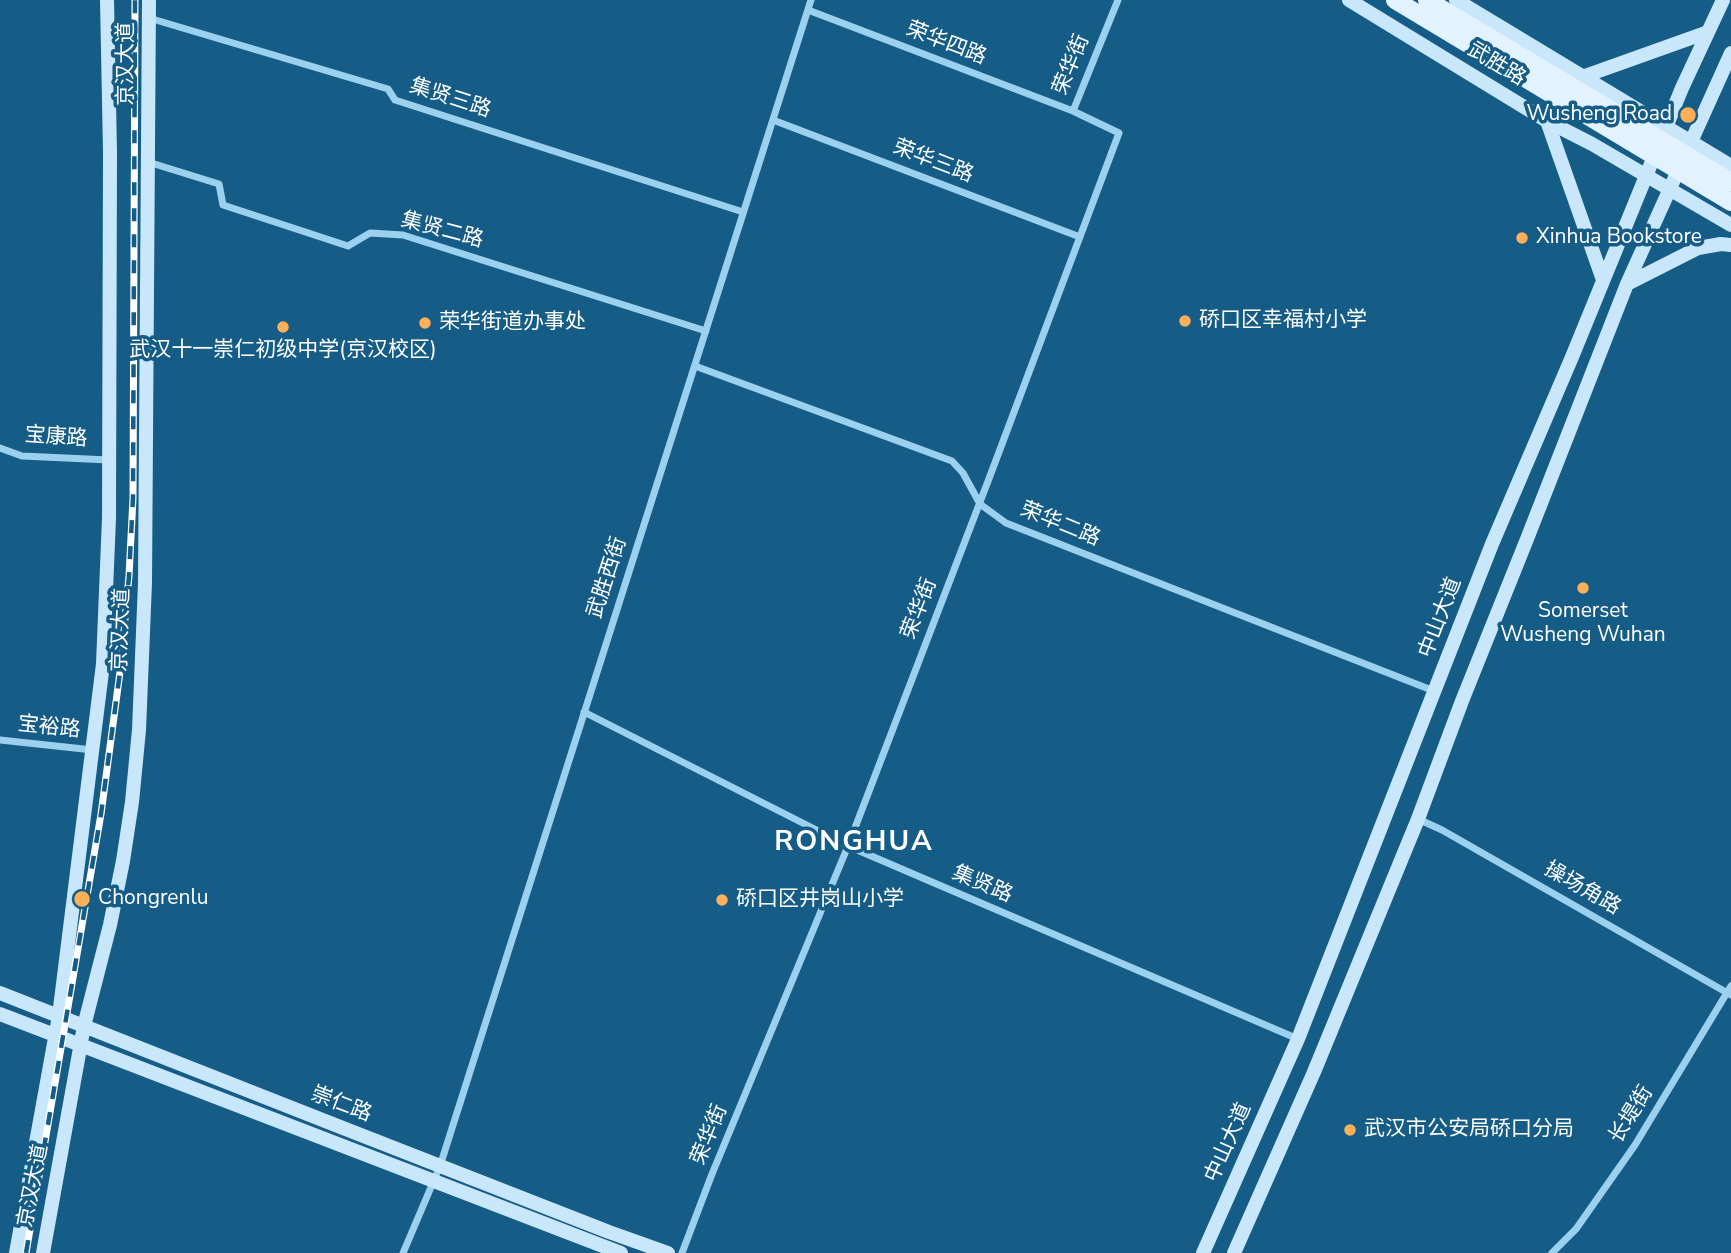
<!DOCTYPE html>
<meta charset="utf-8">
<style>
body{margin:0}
canvas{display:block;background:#155c87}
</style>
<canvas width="1731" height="1253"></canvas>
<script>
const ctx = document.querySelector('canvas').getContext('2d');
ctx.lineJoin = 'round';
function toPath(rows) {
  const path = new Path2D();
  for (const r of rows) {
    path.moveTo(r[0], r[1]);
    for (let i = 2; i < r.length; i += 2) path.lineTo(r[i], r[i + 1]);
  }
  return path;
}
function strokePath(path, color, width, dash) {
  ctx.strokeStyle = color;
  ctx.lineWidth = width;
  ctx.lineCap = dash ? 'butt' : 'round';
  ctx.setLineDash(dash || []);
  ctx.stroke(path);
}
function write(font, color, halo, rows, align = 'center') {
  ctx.font = font + ' "Nunito Sans","Noto Sans SC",sans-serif';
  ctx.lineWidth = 7;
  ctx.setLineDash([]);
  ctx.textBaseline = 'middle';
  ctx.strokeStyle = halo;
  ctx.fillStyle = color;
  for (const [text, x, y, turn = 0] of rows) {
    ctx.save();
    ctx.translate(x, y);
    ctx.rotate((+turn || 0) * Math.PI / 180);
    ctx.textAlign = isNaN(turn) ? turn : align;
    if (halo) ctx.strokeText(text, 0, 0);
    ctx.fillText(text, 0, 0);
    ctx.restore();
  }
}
const street = toPath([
 [808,10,1073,111],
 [149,18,388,89,395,100,743,212],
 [773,120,1080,237],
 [148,162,219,184,223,205,348,246,370,233,403,235,706,331],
 [695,366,952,461,963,473,980,504,1006,523,1434,691],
 [0,448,22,456,109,460],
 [584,712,848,846,1298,1039],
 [0,740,93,750],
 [1418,819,1442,830,1731,995],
 [403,1253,440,1166,811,0],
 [682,1253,712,1174,848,846,990,476,1119,133,1073,111,1118,0],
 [1552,1253,1576,1229,1635,1145,1731,986]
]);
const secondary = toPath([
 [1349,0,1547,121,1592,144,1731,225],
 [1456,0,1731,166],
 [1582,77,1708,32],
 [1547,121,1603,280],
 [1627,284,1698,248,1721,244,1731,245],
 [0,993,343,1128,609,1232,668,1253],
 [0,1014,621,1253],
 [16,1253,59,1016,103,664,109,518,110,152,107,0],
 [43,1253,84,1026,110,925,123,861,132,802,139,730,145,583,149,0],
 [1203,1253,1298,1039,1492,544,1572,357,1682,88,1723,0],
 [1234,1253,1314,1072,1418,819,1462,701,1527,539,1627,284,1731,53]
]);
const rail = toPath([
 [26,1253,101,814,120,672,129,576,133,498,135,0]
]);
const primaryBridge = toPath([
 [1395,0,1731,202],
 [1427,0,1731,182]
]);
const markers = [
 [1688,115,9,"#ffb058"],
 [1522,238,7,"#ffb058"],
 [1185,321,7,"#ffb058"],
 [425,323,7,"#ffb058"],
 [283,327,7,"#ffb058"],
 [1583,588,7,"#ffb058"],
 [82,899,9,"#ffb058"],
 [722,900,7,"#ffb058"],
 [1350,1130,7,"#ffb058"]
];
const streetNames = [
 ["荣华四路",946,44,21],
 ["京汉大道",127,64,-90],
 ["荣华街",1072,65,-68],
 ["武胜路",1496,65,31],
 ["集贤三路",450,99,18],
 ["荣华三路",933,162,21],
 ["集贤二路",442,231,15],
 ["宝康路",56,438,4],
 ["荣华二路",1060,525,22],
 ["武胜西街",608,578,-72],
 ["荣华街",920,609,-69],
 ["中山大道",1441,618,-69],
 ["京汉大道",122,630,-88],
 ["宝裕路",49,728,6],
 ["集贤路",982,885,23],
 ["操场角路",1582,889,30],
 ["崇仁路",341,1105,21],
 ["长堤街",1632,1115,-58],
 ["荣华街",710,1135,-68],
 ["中山大道",1229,1143,-66],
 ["京汉大道",34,1186,-79]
];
const poiNames = [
 ["Wusheng Road",1672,115,"right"],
 ["Xinhua Bookstore",1536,238],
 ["硚口区幸福村小学",1199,321],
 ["荣华街道办事处",439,323],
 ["武汉十一崇仁初级中学(京汉校区)",283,351,"center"],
 ["Somerset",1583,612,"center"],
 ["Wusheng Wuhan",1583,636,"center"],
 ["Chongrenlu",98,899],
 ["硚口区井岗山小学",736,900],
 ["武汉市公安局硚口分局",1364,1130]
];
const districtNames = [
 ["RONGHUA",854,843]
];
strokePath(street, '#9bd0ee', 7);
strokePath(secondary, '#c8e7fa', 14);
strokePath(rail, '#fff', 7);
strokePath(rail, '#155c87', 4.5, [13]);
strokePath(primaryBridge, '#e2f3ff', 18);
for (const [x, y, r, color] of markers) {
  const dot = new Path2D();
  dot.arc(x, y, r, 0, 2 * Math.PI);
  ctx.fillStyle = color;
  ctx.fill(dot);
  strokePath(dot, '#155c87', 2.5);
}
write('21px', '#fff', '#155c87', streetNames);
write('21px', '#fff', '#155c87', poiNames, 'left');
ctx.letterSpacing = '2px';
write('bold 28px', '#fff', '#155c87', districtNames);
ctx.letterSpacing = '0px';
</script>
